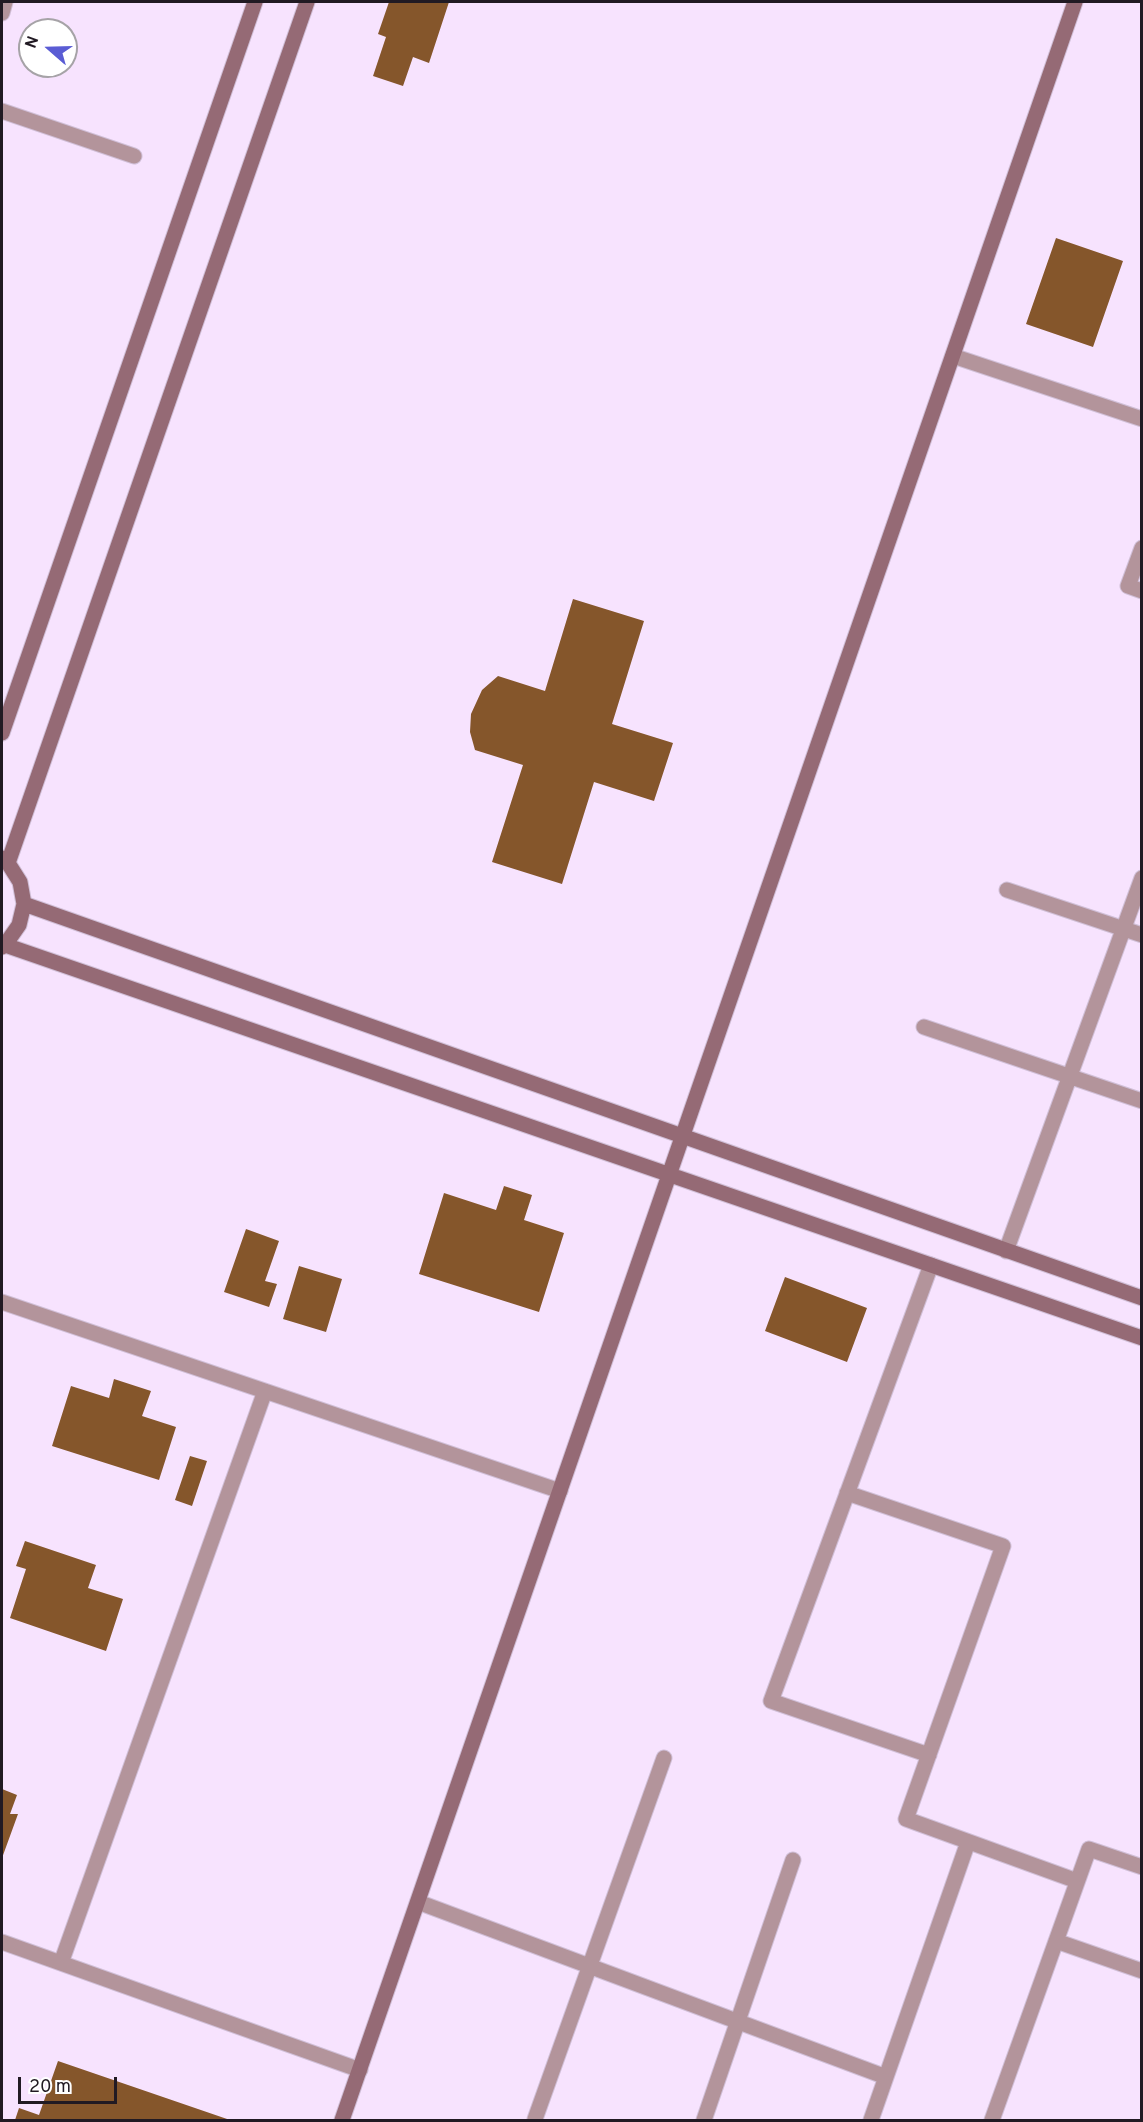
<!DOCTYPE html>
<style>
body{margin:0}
#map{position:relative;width:1143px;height:2122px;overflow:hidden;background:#f7e3fe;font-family:Overpass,sans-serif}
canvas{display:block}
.frame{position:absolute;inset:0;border:3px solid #211a23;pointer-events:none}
.north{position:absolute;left:18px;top:18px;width:60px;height:60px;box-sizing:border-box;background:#fff;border:2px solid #a6a3a7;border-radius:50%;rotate:290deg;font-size:16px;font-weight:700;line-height:24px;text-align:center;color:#211a23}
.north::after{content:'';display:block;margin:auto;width:21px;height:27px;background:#5a5cd4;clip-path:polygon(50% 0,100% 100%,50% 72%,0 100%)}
.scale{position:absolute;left:18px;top:2077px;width:99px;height:27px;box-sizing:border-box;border:3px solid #211a23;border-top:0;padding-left:8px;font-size:18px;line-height:21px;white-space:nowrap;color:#211a23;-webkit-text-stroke:4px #fff;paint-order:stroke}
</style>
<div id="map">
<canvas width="1143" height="2122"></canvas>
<div class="frame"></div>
<div class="north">N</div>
<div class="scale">20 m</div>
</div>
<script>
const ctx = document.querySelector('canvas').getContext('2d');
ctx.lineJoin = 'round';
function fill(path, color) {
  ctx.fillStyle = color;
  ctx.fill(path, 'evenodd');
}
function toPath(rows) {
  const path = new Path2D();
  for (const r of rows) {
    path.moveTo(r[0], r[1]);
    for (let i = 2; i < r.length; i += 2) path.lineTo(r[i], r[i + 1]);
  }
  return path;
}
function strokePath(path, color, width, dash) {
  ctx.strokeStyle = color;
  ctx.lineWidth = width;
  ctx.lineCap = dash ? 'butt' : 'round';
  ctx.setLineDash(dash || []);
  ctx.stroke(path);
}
const building = toPath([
 [389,2,449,2,429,63,413,57,403,86,373,76,386,37,378,34],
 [1056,238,1123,261,1093,347,1026,324],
 [573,599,644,621,612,724,673,743,654,801,594,782,562,884,492,862,523,765,475,750,470,732,471,714,482,690,498,676,545,691],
 [504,1186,532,1195,524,1220,564,1233,539,1312,419,1274,444,1193,496,1210],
 [246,1229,279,1241,265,1281,277,1284,269,1307,224,1292],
 [299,1266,342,1279,326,1332,283,1319],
 [785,1277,867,1308,847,1362,765,1331],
 [114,1379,151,1391,142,1416,176,1427,159,1480,52,1446,71,1386,109,1398],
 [190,1456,207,1461,192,1506,175,1500],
 [25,1541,96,1565,88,1588,123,1599,106,1651,10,1618,26,1569,16,1566],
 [2,1789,17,1795,10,1814,18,1814,2,1858],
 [58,2061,230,2120,15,2120,19,2108,39,2115]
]);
const lane = toPath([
 [2,13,5,2],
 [2,111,134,156],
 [953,356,1142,419],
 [1142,548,1128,586,1142,591],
 [1007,890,1142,935],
 [924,1027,1142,1101],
 [1006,1251,1142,878],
 [847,1493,1003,1546,906,1819,1077,1881],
 [929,1755,771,1701,931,1265],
 [418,1902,886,2077],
 [1056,1941,1142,1971],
 [535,2119,664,1758],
 [704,2120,793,1860],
 [871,2120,968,1842],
 [992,2120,1089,1849,1142,1867]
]);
const street = toPath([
 [2,1302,560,1491],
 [2,1942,360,2070],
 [61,1963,265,1391]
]);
const secondary = toPath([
 [2,733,255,2],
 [2,858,8,863,20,882,24,904,19,925,5,945,2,947],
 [8,863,307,2],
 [24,904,1142,1298],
 [5,945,1142,1338],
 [342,2120,1075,2]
]);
fill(building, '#85562b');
strokePath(lane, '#d0bfd7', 17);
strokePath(street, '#d0bfd7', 17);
strokePath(secondary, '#d0bfd7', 17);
strokePath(lane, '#b3949b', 15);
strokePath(street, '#b3949b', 15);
strokePath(secondary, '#956a75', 15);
</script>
